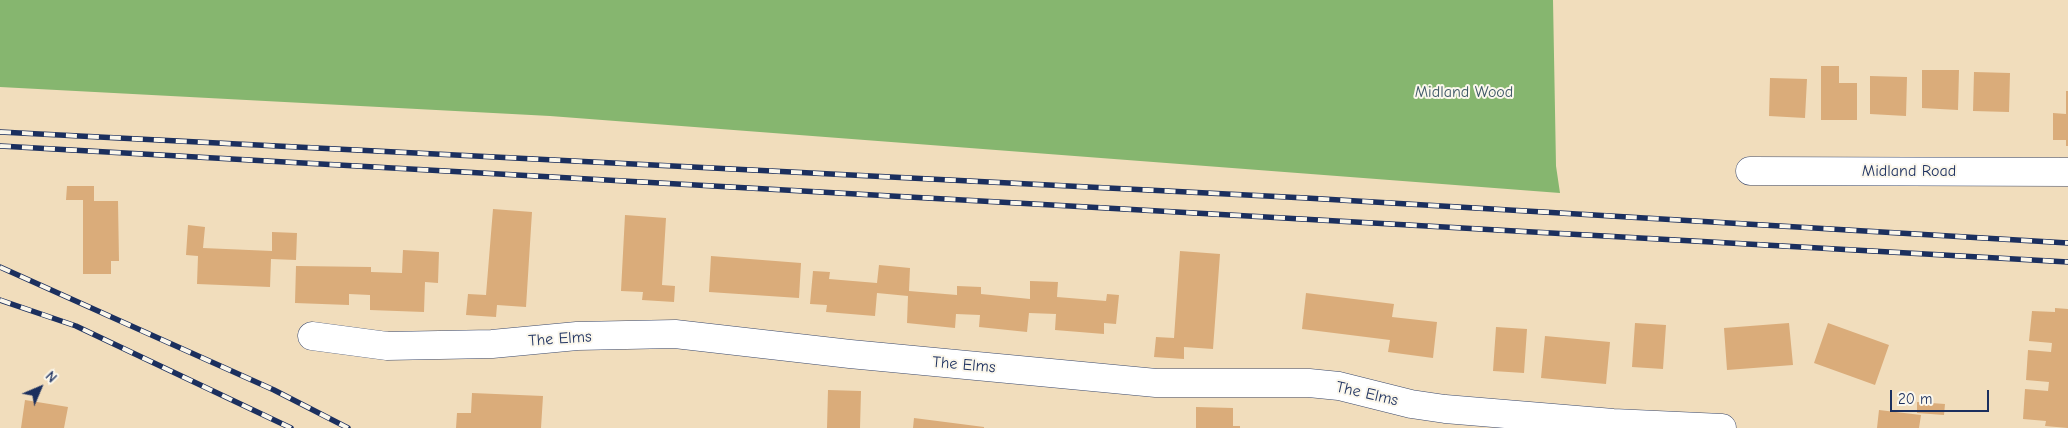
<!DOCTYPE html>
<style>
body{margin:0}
#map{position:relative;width:2068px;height:428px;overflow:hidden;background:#f1ddbc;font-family:"Comic Neue",sans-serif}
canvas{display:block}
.north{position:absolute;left:15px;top:363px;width:50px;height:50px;-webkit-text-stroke:4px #fbf7ec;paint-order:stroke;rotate:45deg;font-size:14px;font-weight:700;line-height:20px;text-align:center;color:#1b2f5e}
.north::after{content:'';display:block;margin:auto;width:18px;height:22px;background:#1b2f5e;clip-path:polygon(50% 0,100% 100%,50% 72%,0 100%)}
.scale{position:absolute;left:1890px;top:390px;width:99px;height:22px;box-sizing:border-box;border:2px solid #1b2f5e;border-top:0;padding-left:6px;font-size:15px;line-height:18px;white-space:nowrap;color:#1b2f5e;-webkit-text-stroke:4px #fbf7ec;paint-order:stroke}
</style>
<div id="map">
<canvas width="2068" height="428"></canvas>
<div class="north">N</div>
<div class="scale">20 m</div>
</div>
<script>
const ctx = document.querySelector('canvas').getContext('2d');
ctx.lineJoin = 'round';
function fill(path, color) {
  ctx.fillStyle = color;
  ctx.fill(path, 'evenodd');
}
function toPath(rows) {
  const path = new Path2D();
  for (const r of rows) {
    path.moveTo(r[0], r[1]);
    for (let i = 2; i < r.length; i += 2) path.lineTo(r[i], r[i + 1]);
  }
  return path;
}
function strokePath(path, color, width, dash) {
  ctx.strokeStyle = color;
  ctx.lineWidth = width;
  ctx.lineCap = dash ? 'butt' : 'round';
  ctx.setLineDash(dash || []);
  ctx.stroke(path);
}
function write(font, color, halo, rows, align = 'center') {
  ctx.font = font + ' "Comic Neue",sans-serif';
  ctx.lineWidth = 4;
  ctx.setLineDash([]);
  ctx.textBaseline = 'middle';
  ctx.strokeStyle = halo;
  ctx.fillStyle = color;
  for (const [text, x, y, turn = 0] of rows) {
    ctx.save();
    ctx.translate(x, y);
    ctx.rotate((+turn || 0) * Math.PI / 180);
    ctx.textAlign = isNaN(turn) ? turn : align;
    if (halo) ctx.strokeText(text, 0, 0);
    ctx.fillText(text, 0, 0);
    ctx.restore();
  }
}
const forest = toPath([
 [0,0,1553,0,1556,166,1560,193,550,116,0,87]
]);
const building = toPath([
 [1821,66,1839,66,1839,83,1857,83,1857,120,1821,120],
 [1922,70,1959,70,1958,110,1922,108],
 [1974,72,2010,73,2009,112,1973,111],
 [1870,76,1907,77,1906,116,1870,114],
 [1770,78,1807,79,1805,118,1769,116],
 [2066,91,2068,91,2068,146,2066,146,2066,140,2053,140,2053,113,2066,114],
 [67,186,94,186,94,201,118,201,119,261,111,261,111,274,83,274,83,200,66,200],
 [493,209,532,212,526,307,497,305,496,317,466,315,468,294,486,295],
 [625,215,666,218,662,285,675,286,674,302,642,300,643,292,621,291],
 [188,225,205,227,203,248,272,251,272,232,297,233,296,260,271,259,270,287,197,284,198,256,186,255],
 [403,250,439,252,438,283,425,282,424,312,370,310,370,295,349,294,349,305,295,303,296,266,371,267,371,272,402,273],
 [1180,251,1220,254,1213,349,1184,347,1184,359,1154,357,1156,337,1174,338],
 [711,256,801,263,799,298,709,292],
 [879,265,910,268,909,291,957,295,957,286,981,287,981,294,1030,299,1030,281,1058,282,1057,297,1106,301,1107,294,1119,295,1116,324,1104,323,1104,334,1055,330,1056,314,1029,313,1027,332,979,327,980,315,956,314,955,328,907,323,908,296,877,293,875,316,826,312,827,305,810,304,813,271,830,272,829,279,877,283],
 [1306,293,1394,304,1392,317,1437,322,1433,358,1388,352,1390,340,1302,329],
 [2055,308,2068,309,2068,428,2045,426,2046,421,2023,419,2025,389,2048,391,2049,382,2026,380,2028,350,2051,352,2052,343,2029,341,2032,311,2055,312],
 [1635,323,1666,325,1663,369,1632,367],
 [1789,323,1793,365,1727,370,1724,328],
 [1828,323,1889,345,1875,385,1814,363],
 [1496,327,1527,329,1524,373,1493,371],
 [1545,336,1610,342,1606,384,1541,378],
 [828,390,861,391,860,428,827,428],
 [472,393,543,396,541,428,456,428,457,413,471,413],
 [25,400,68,407,64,428,21,428],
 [1917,402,1945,404,1944,415,1917,413],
 [1196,407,1233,408,1233,426,1240,426,1240,428,1196,428],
 [1879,410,1921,415,1919,428,1877,428],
 [914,418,984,427,984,428,913,428]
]);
const minor = toPath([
 [1750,171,2068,172],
 [312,336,387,346,492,344,577,336,675,334,850,354,1156,383,1309,383,1339,386,1411,404,1445,409,1613,423,1722,428]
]);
const rail = toPath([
 [0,132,1306,198,2068,243],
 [0,146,2068,262],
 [0,267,274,390,348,428],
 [0,300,76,326,291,428]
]);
const parkNames = [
 ["Midland Wood",1464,92]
];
const streetNames = [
 ["Midland Road",1909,171],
 ["The Elms",560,339,-4],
 ["The Elms",964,365,5],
 ["The Elms",1367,394,13]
];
fill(forest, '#86b66f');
fill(building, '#daac7a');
strokePath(minor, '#3b496c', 29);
strokePath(minor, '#fff', 28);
strokePath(rail, '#1b2f5e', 5.5);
strokePath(rail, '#fbf7ec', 4, [11]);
write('16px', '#3e5867', '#fbf7ec', parkNames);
write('16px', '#1b2f5e', '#fbf7ec', streetNames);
</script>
